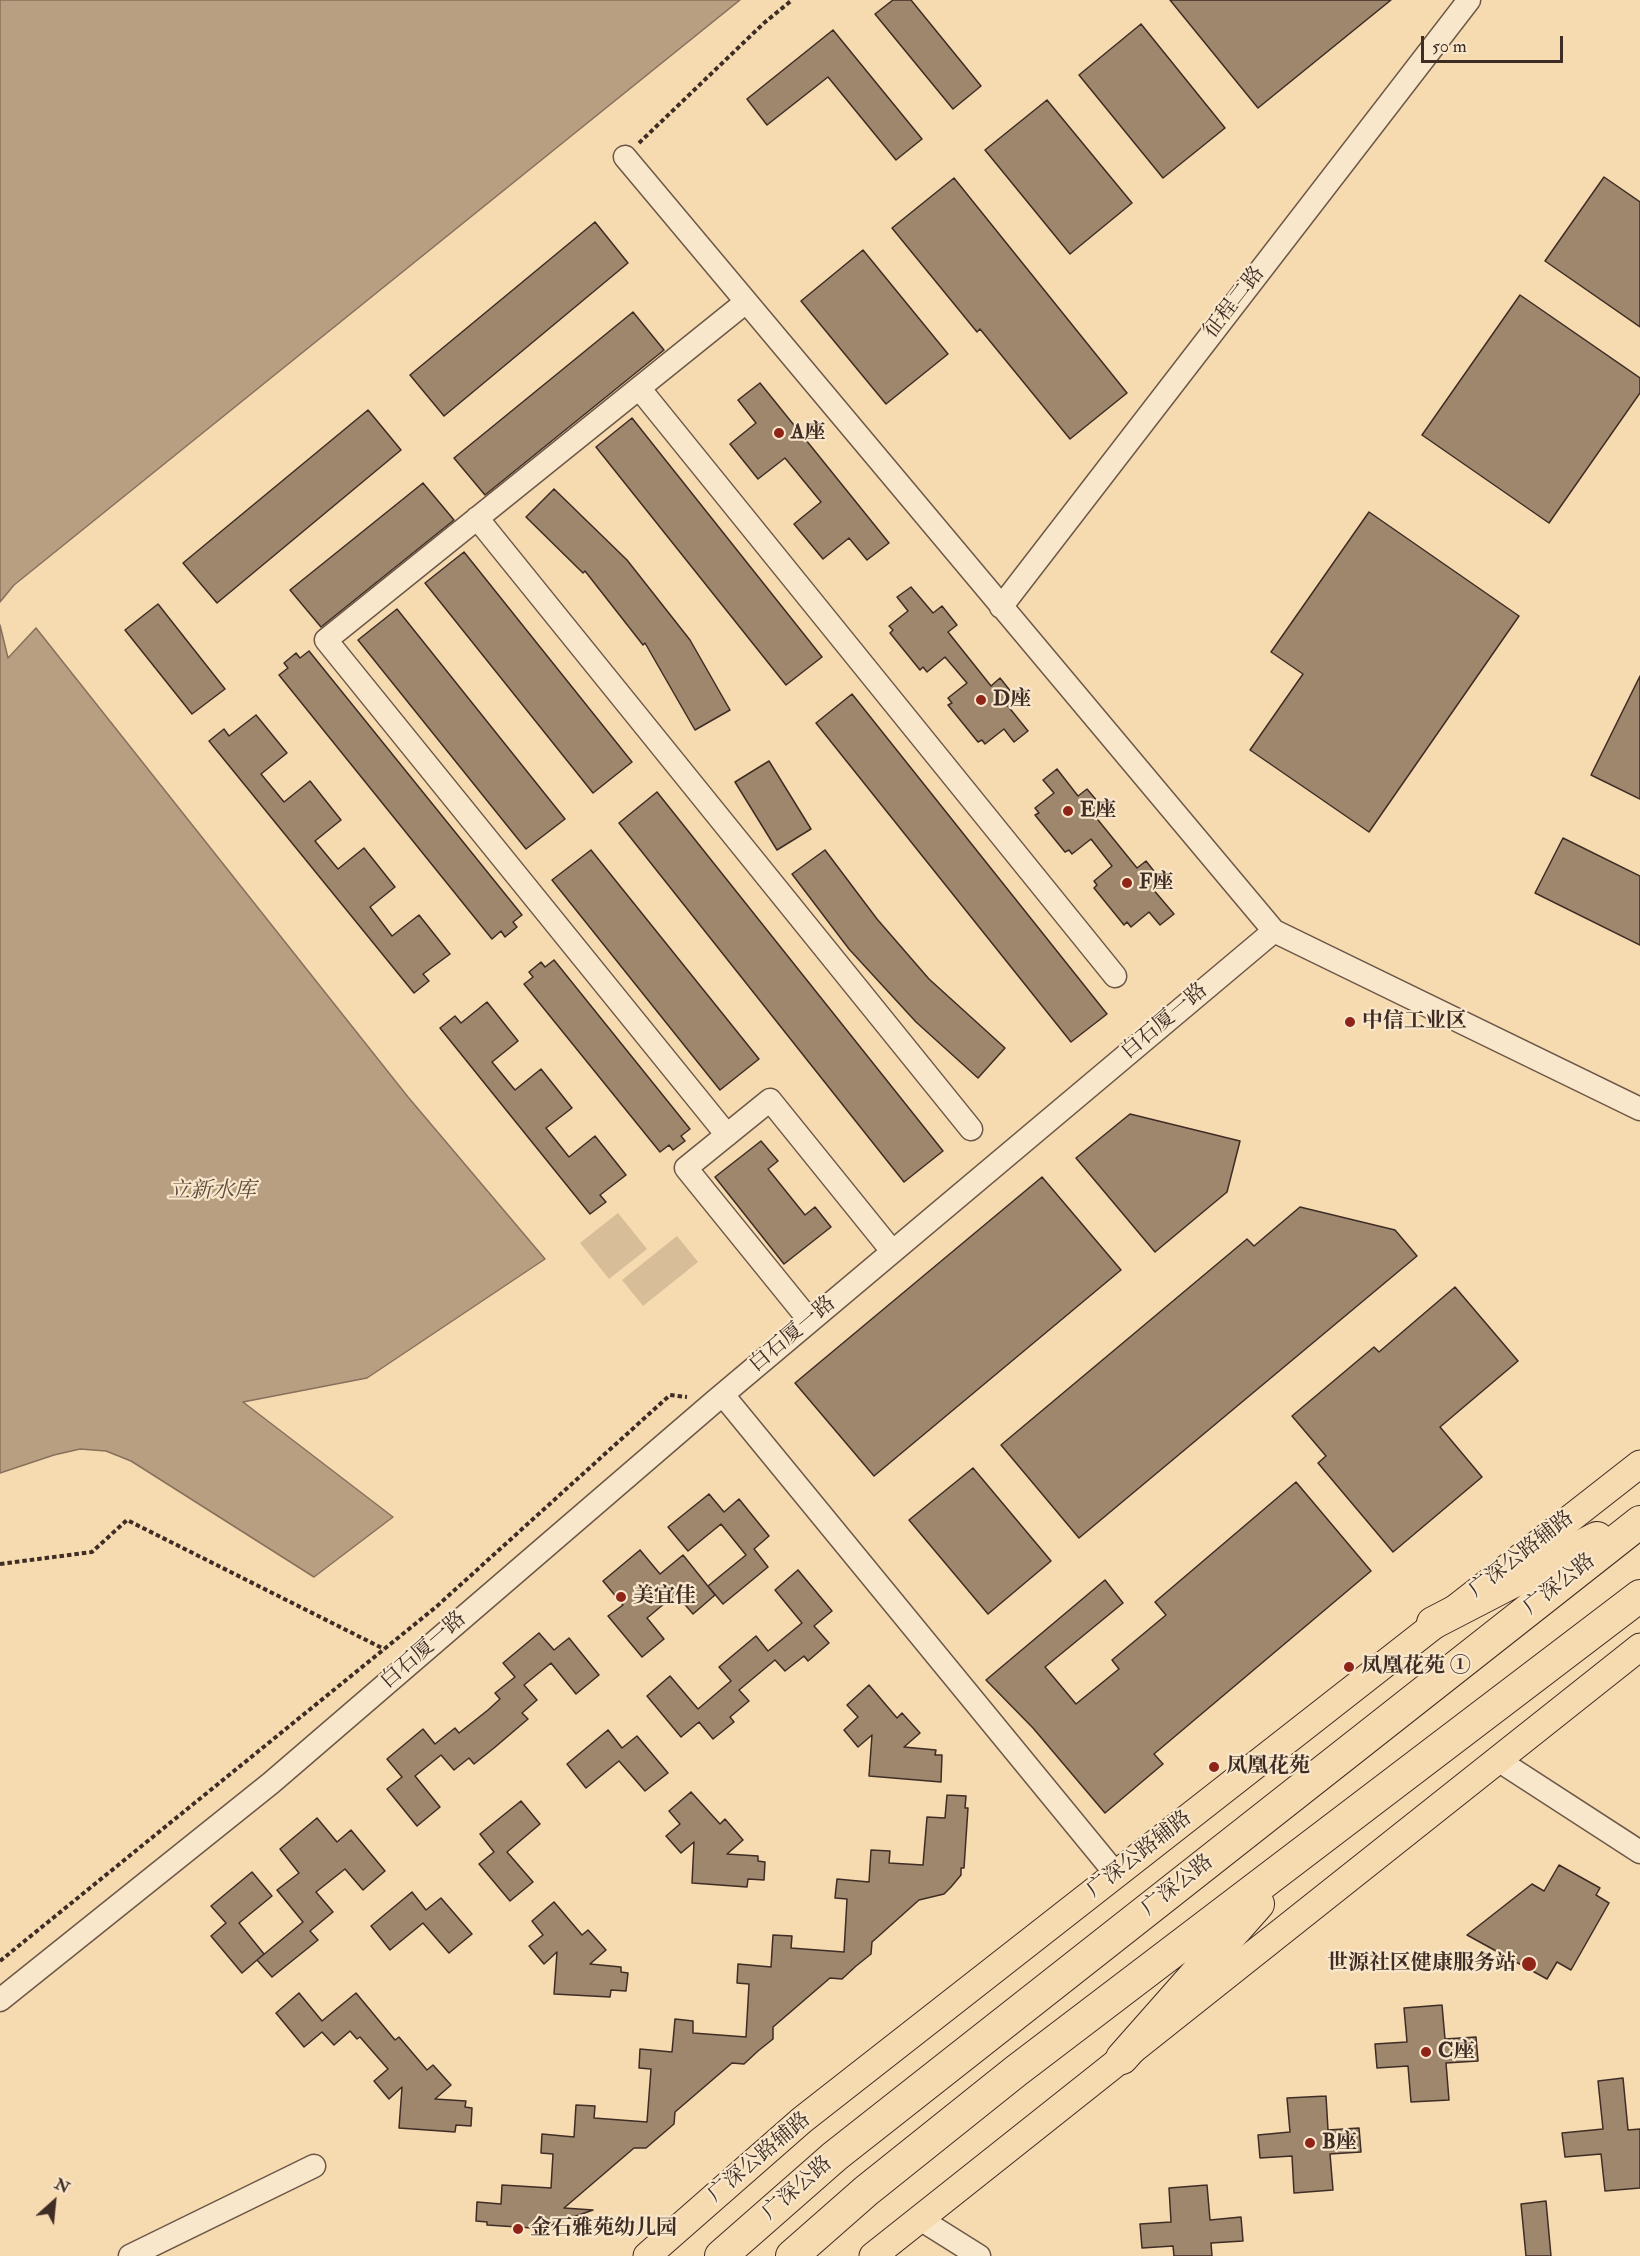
<!DOCTYPE html>
<html>
<head>
<meta charset="utf-8">
<style>
	body { margin:0 }
	#map { position:relative; width:1640px; height:2256px; overflow:hidden; background:#f6dab0; font-family:"IM FELL Double Pica",serif }
	canvas { display:block }
	.north { position:absolute; left:24px; top:2172px; width:60px; height:60px; -webkit-text-stroke:4px #f9e7cc; paint-order:stroke; rotate:27deg; font-size:16px; font-weight:700; line-height:24px; text-align:center; color:#3f2d25 }
	.north::after { content:''; display:block; margin:auto; width:21px; height:27px; background:#3f2d25; clip-path:polygon(50% 0,100% 100%,50% 72%,0 100%) }
	.scale { position:absolute; left:1421px; top:36px; width:142px; height:27px; box-sizing:border-box; border:3px solid #3f2d25; border-top:0; padding-left:8px; font-size:18px; line-height:21px; white-space:nowrap; color:#3f2d25; -webkit-text-stroke:4px #f9e7cc; paint-order:stroke }
</style>
</head>
<body>
<div id="map">
<canvas width="1640" height="2256"></canvas>
<div class="north">N</div>
<div class="scale">50 m</div>
</div>
<script>
const g = document.querySelector('canvas').getContext('2d');
g.lineJoin = 'round';
function paint(path, color) {
  g.fillStyle = color;
  g.fill(path, 'evenodd');
}
function poly(rows) {
  const path = new Path2D();
  for (const r of rows) {
    path.moveTo(r[0], r[1]);
    for (let i = 2; i < r.length; i += 2) path.lineTo(r[i], r[i + 1]);
  }
  return path;
}
function strokePath(path, color, width, dash) {
  g.strokeStyle = color;
  g.lineWidth = width;
  g.lineCap = dash ? 'butt' : 'round';
  g.setLineDash(dash || []);
  g.stroke(path);
}
function label(font, color, halo, rows, align = 'center') {
  g.font = font + ' "IM FELL Double Pica","Noto Serif SC",serif';
  g.lineWidth = 4.5;
  g.setLineDash([]);
  g.textBaseline = 'middle';
  g.strokeStyle = halo;
  g.fillStyle = color;
  for (const [text, x, y, turn = 0] of rows) {
    g.save();
    g.translate(x, y);
    g.rotate((+turn || 0) * Math.PI / 180);
    g.textAlign = isNaN(turn) ? turn : align;
    if (halo) g.strokeText(text, 0, 0);
    g.fillText(text, 0, 0);
    g.restore();
  }
}
paint(poly([
	[618,1213,647,1249,609,1279,580,1243],
	[677,1236,698,1262,643,1306,622,1280]
]), '#d7bd98');
const water = poly([
	[0,0,740,0,14,585,0,602,0,0],
	[0,625,8,658,36,628,408,1097,545,1259,367,1378,243,1402,393,1517,314,1577,131,1461,106,1451,80,1449,54,1455,0,1473,0,625]
]);
paint(water, '#b89f81');
strokePath(water, '#88715c', 1.5);
const building = poly([
	[893,0,911,0,981,86,953,109,875,14,893,0],
	[1170,0,1391,0,1258,108,1170,0],
	[1141,24,1225,128,1163,178,1079,75,1141,24],
	[833,30,922,139,896,160,828,77,767,125,747,99,833,30],
	[1047,100,1132,203,1070,254,985,150,1047,100],
	[1604,177,1640,202,1640,327,1545,261,1604,177],
	[954,178,1127,393,1070,439,980,329,977,332,892,228,954,178],
	[595,222,628,263,444,416,410,375,595,222],
	[863,250,948,354,886,404,801,301,863,250],
	[1520,295,1640,378,1640,393,1549,523,1422,435,1520,295],
	[633,312,664,350,485,495,454,458,633,312],
	[760,383,889,543,867,560,849,538,823,559,794,524,821,502,785,458,758,479,730,444,756,423,738,400,760,383],
	[368,410,401,450,217,603,183,563,368,410],
	[632,418,822,657,786,685,596,447,632,418],
	[423,483,454,520,321,627,290,590,423,483],
	[554,489,627,560,690,640,730,710,695,730,645,643,643,645,585,571,583,573,526,517,554,489],
	[1369,512,1519,616,1369,832,1250,750,1303,674,1271,652,1369,512],
	[464,552,632,762,593,793,425,583,464,552],
	[911,587,933,613,942,606,957,625,948,632,991,686,1000,678,1016,698,1007,705,1028,731,1014,742,1004,729,985,744,982,740,978,742,948,705,952,703,948,698,967,683,945,657,927,672,923,667,920,670,890,633,893,630,889,626,908,611,897,597,911,587],
	[158,604,225,689,192,714,125,630,158,604],
	[397,609,565,819,526,849,358,640,397,609],
	[309,651,522,915,513,922,517,927,505,937,501,931,492,939,279,675,288,668,284,663,296,653,300,658,309,651],
	[1640,676,1640,799,1591,775,1640,676],
	[852,694,1107,1014,1071,1042,816,723,852,694],
	[256,715,287,753,261,774,284,802,310,781,341,820,315,841,338,869,364,848,395,887,370,907,392,936,419,915,450,954,423,974,429,981,414,993,209,741,224,729,229,736,256,715],
	[769,761,811,829,777,850,735,782,769,761],
	[1057,769,1078,796,1087,789,1103,808,1094,815,1137,868,1146,861,1161,880,1152,888,1174,914,1160,925,1149,912,1131,927,1127,922,1124,925,1094,888,1097,885,1094,881,1112,866,1091,839,1072,854,1069,850,1065,852,1035,815,1039,813,1035,808,1054,793,1043,780,1057,769],
	[657,792,943,1151,904,1182,619,823,657,792],
	[1563,838,1640,876,1640,945,1535,893,1563,838],
	[591,850,759,1059,720,1090,552,880,591,850],
	[825,850,877,919,929,979,1005,1048,978,1078,916,1022,849,949,792,874,825,850],
	[554,960,690,1129,681,1136,685,1141,673,1150,669,1145,660,1152,524,984,533,977,529,972,541,962,545,967,554,960],
	[487,1002,518,1041,492,1062,515,1090,541,1069,572,1108,546,1128,569,1157,595,1136,626,1175,600,1195,606,1202,590,1214,440,1028,455,1016,461,1023,487,1002],
	[1130,1114,1240,1141,1227,1192,1155,1252,1076,1158,1130,1114],
	[761,1141,778,1161,768,1169,805,1215,815,1207,831,1227,784,1264,715,1177,761,1141],
	[1042,1177,1121,1270,874,1476,795,1383,1042,1177],
	[1300,1207,1395,1230,1417,1256,1079,1538,1001,1445,1247,1239,1254,1246,1300,1207],
	[1455,1287,1518,1361,1440,1427,1482,1477,1393,1552,1318,1463,1326,1456,1292,1416,1374,1347,1379,1352,1455,1287],
	[973,1468,1051,1561,988,1614,909,1520,973,1468],
	[1296,1482,1371,1571,1154,1754,1163,1764,1105,1813,1033,1728,986,1680,1105,1580,1123,1603,1045,1667,1076,1704,1119,1669,1112,1660,1166,1615,1155,1602,1296,1482],
	[709,1494,724,1512,739,1499,769,1536,754,1549,768,1567,723,1604,708,1586,746,1555,721,1524,688,1551,668,1527,709,1494],
	[640,1550,660,1574,683,1555,715,1595,693,1614,676,1594,647,1618,664,1639,642,1657,608,1616,623,1605,603,1581,640,1550],
	[798,1570,832,1611,814,1626,829,1643,808,1661,804,1656,785,1671,775,1660,739,1690,749,1701,730,1717,734,1722,713,1739,699,1722,681,1737,647,1696,670,1676,698,1709,731,1681,719,1667,756,1636,768,1651,802,1623,775,1590,798,1570],
	[539,1633,554,1650,569,1638,599,1675,576,1694,551,1663,524,1685,537,1700,522,1713,528,1719,494,1748,474,1764,469,1758,454,1770,441,1755,415,1776,440,1807,417,1826,387,1789,402,1777,387,1759,423,1729,435,1744,455,1728,459,1733,488,1710,500,1699,495,1693,515,1677,503,1663,539,1633],
	[869,1685,897,1718,902,1713,920,1733,904,1747,936,1750,935,1755,942,1755,941,1782,869,1776,872,1735,858,1747,844,1730,858,1717,847,1705,869,1685],
	[608,1730,622,1748,637,1736,668,1773,645,1791,619,1761,586,1788,567,1764,608,1730],
	[691,1792,720,1824,725,1819,743,1840,727,1854,758,1856,758,1861,765,1862,764,1880,748,1879,747,1887,692,1883,694,1842,681,1853,666,1836,680,1824,669,1811,691,1792],
	[947,1795,966,1796,965,1808,968,1808,964,1868,961,1868,961,1875,951,1887,944,1894,919,1900,872,1942,871,1954,856,1966,842,1979,830,1978,773,2027,773,2039,758,2051,744,2064,732,2063,675,2112,674,2124,646,2148,634,2148,564,2208,593,2210,548,2226,548,2229,487,2225,487,2222,476,2221,477,2202,501,2204,502,2185,551,2188,553,2154,541,2153,542,2134,574,2137,576,2105,595,2106,594,2118,647,2122,651,2069,639,2068,640,2049,672,2052,675,2019,693,2021,693,2033,746,2037,749,1984,737,1983,738,1964,771,1967,773,1935,792,1936,791,1948,844,1952,847,1899,835,1898,837,1879,869,1882,871,1850,890,1851,889,1863,923,1865,927,1817,945,1818,947,1795],
	[521,1801,540,1824,507,1852,533,1882,510,1901,479,1864,494,1852,480,1834,521,1801],
	[317,1818,337,1842,351,1830,385,1871,363,1890,345,1869,316,1892,333,1912,310,1931,318,1940,272,1977,257,1960,303,1922,277,1890,299,1873,280,1849,317,1818],
	[1559,1865,1600,1888,1596,1895,1609,1903,1571,1970,1557,1962,1547,1979,1467,1935,1532,1884,1544,1891,1559,1865],
	[252,1872,272,1896,239,1923,264,1954,242,1973,211,1936,226,1923,211,1906,252,1872],
	[412,1892,426,1910,441,1898,472,1934,449,1953,423,1923,390,1950,371,1926,412,1892],
	[554,1902,582,1935,588,1930,606,1950,590,1964,621,1967,621,1972,628,1973,626,1991,611,1990,610,1997,554,1994,557,1952,544,1964,529,1946,543,1935,532,1921,554,1902],
	[299,1993,322,2021,356,1993,395,2040,399,2037,427,2070,433,2065,451,2085,435,2099,466,2101,465,2107,472,2108,471,2126,456,2125,455,2132,399,2128,402,2087,389,2099,374,2081,388,2069,360,2037,357,2039,350,2031,334,2045,322,2032,304,2047,276,2013,299,1993],
	[1442,2005,1445,2039,1476,2037,1478,2061,1446,2063,1449,2100,1411,2102,1408,2066,1377,2068,1375,2044,1407,2042,1404,2008,1442,2005],
	[1623,2078,1628,2130,1640,2129,1640,2188,1605,2191,1601,2154,1565,2157,1562,2133,1603,2129,1598,2081,1623,2078],
	[1326,2096,1328,2130,1359,2128,1361,2152,1330,2154,1333,2190,1294,2193,1292,2156,1260,2158,1258,2135,1290,2132,1287,2098,1326,2096],
	[1207,2185,1210,2220,1241,2217,1243,2241,1211,2243,1212,2256,1174,2256,1173,2246,1142,2248,1140,2224,1171,2222,1169,2188,1207,2185],
	[1546,2201,1551,2256,1526,2256,1521,2204,1546,2201]
]);
paint(building, '#9e876d');
strokePath(building, '#3f2d25', 1.5);
const minor = poly([
	[625,157,1274,931],
	[639,388,1115,976],
	[477,518,971,1129],
	[1001,607,1469,0],
	[727,1135,326,640,746,302],
	[810,1321,686,1168,770,1100,892,1251],
	[723,1395,1116,1874],
	[1498,1760,1640,1852],
	[0,2000,271,1783,715,1401,1274,931,1640,1109],
	[920,2219,979,2256],
	[130,2256,314,2166]
]);
const major = poly([
	[647,2256,802,2120,1640,1464],
	[873,2256,1640,1647]
]);
const highway = poly([
	[1433,1623,1597,1538],
	[1122,2058,1258,1904],
	[721,2256,835,2156,1640,1522],
	[792,2256,866,2191,1016,2071,1640,1596]
]);
strokePath(minor, '#6d5848', 25);
strokePath(major, '#3f2d25', 29);
strokePath(highway, '#3f2d25', 34);
strokePath(poly([
	[639,143,764,23,792,0],
	[0,1564,92,1552,127,1520,384,1649],
	[0,1961,436,1607,670,1395,687,1397]
]), '#3f2d25', 4, [4.5, 3]);
strokePath(minor, '#f9e7cc', 22);
strokePath(major, '#f6dab0', 27);
strokePath(highway, '#f6dab0', 32);
for (const [x, y, r, color] of [
	[779,433,6,"#8f2418"],
	[981,700,6,"#8f2418"],
	[1068,811,6,"#8f2418"],
	[1127,883,6,"#8f2418"],
	[1350,1022,6,"#8f2418"],
	[621,1597,6,"#8f2418"],
	[1349,1667,6,"#8f2418"],
	[1214,1767,6,"#8f2418"],
	[1529,1964,8,"#8f2418"],
	[1426,2052,6,"#8f2418"],
	[1310,2143,6,"#8f2418"],
	[518,2229,6,"#8f2418"]
]) {
  const dot = new Path2D();
  dot.arc(x, y, r, 0, 2 * Math.PI);
  g.fillStyle = color;
  g.fill(dot);
  strokePath(dot, '#f9e7cc', 2);
}
label('21px', '#3f2d25', '#f9e7cc', [
	["征程二路",1235,303,-52],
	["白石厦一路",1165,1022,-40],
	["白石厦一路",793,1335,-40],
	["广深公路辅路",1522,1555,-38],
	["广深公路",1560,1585,-38],
	["白石厦一路",424,1651,-41],
	["广深公路辅路",1140,1855,-38],
	["广深公路",1178,1886,-38],
	["广深公路辅路",760,2158,-40],
	["广深公路",798,2189,-41]
]);
label('bold 21px', '#3f2d25', '#f9e7cc', [
	["A座",791,433],
	["D座",993,700],
	["E座",1080,811],
	["F座",1139,883],
	["中信工业区",1362,1022],
	["美宜佳",633,1597],
	["凤凰花苑 ①",1361,1667],
	["凤凰花苑",1226,1767],
	["世源社区健康服务站",1516,1964,"right"],
	["C座",1438,2052],
	["B座",1322,2143],
	["金石雅苑幼儿园",530,2229]
], 'left');
label('italic 22px', '#5d4a3c', '#f9e7cc', [
	["立新水库",212,1192]
]);
</script>
</body>
</html>
